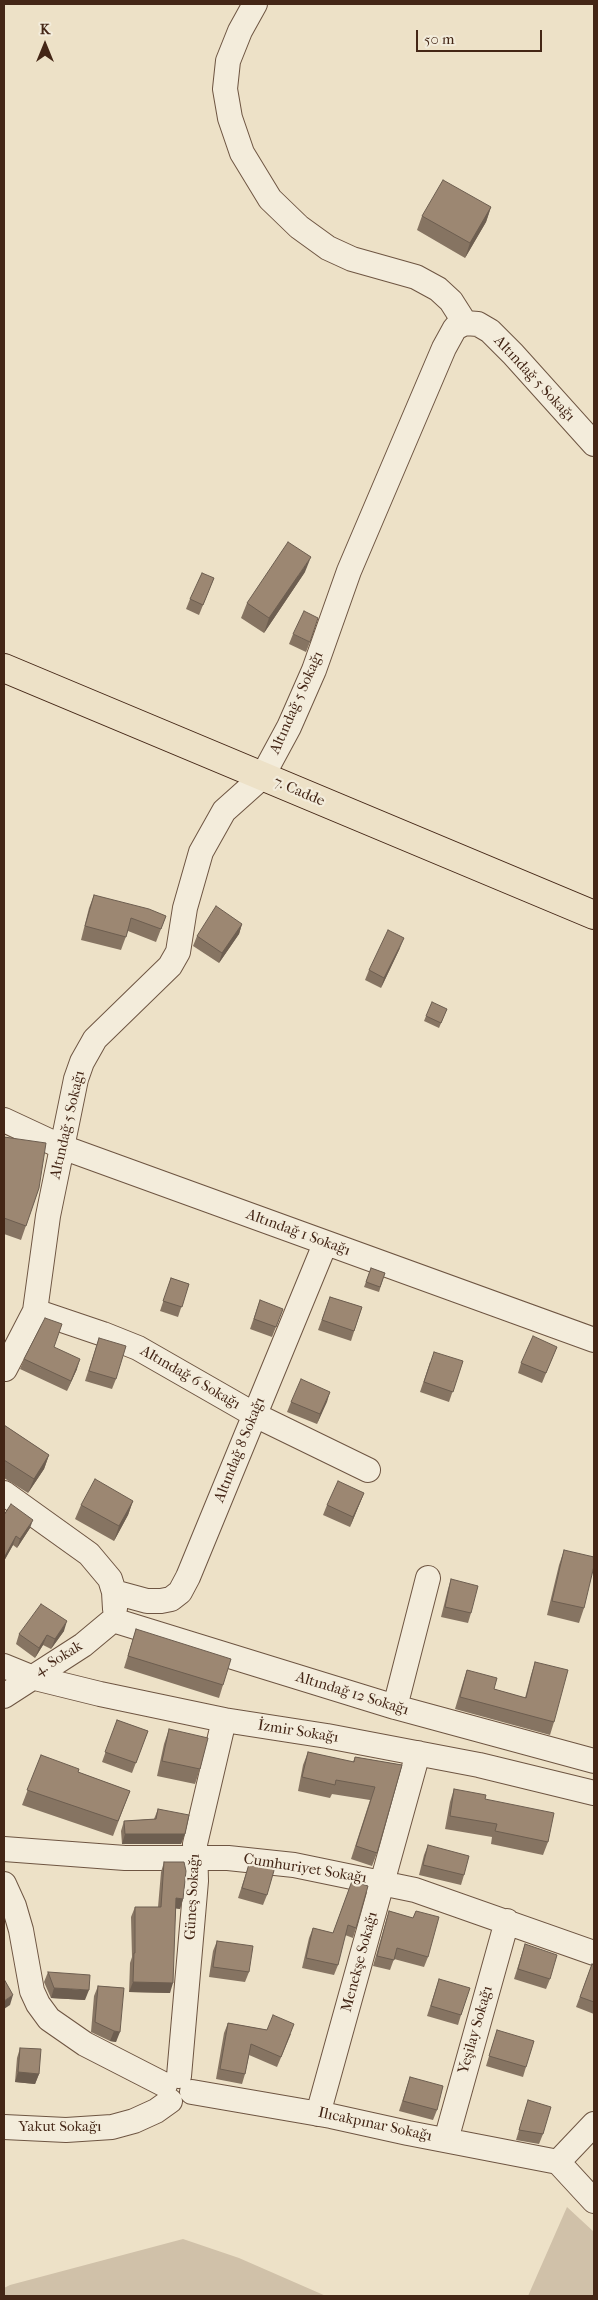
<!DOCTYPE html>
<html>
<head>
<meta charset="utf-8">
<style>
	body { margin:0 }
	#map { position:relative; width:598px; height:2300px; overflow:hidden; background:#ede1c7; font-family:"IM FELL French Canon",serif }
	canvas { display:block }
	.frame { position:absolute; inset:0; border:5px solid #442616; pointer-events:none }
	.north { position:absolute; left:20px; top:20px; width:50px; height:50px; -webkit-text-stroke:4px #f3ecdb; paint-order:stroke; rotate:0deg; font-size:14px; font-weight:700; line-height:20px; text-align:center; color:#442616 }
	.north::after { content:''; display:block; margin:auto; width:18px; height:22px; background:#442616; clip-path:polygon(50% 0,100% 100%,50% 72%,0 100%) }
	.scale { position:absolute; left:416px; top:30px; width:126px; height:22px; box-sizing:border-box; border:2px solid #442616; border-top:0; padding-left:6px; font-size:15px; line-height:18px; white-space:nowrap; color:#442616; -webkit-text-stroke:4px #f3ecdb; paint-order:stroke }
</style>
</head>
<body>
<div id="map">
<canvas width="598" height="2300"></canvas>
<div class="frame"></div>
<div class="north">K</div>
<div class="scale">50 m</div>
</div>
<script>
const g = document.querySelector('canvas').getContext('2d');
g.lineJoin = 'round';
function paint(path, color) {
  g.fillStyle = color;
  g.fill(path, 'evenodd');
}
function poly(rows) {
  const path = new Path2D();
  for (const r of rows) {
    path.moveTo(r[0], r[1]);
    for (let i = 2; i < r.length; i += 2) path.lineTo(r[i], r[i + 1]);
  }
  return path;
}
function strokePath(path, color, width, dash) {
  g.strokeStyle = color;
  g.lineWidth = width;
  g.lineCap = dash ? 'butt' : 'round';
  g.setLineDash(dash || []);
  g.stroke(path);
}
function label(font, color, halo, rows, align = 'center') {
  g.font = font + ' "IM FELL French Canon",serif';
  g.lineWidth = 4.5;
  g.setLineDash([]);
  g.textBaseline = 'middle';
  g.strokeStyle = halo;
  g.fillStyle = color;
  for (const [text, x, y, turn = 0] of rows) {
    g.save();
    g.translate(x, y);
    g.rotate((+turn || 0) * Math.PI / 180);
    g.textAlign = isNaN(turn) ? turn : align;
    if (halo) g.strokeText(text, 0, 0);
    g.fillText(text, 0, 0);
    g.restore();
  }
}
paint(poly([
	[567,2207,594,2232,594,2296,528,2296],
	[183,2239,239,2258,326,2296,4,2296,4,2288,10,2285]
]), '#d0c1a9');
const minor = poly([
	[255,4,240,31,228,61,225,89,230,118,242,153,270,199,299,227,328,248,352,259,416,277,438,289,451,301,465,323],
	[4,1120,62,1147,594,1340],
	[35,1311,103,1334,138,1348,255,1415,368,1470],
	[5,1369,35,1311,48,1216,76,1079,82,1062,95,1039,170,966,178,952,185,908,201,852,224,811,262,777,289,727,314,670,349,571,444,348,455,328,465,323,478,324,490,331,513,354,594,444],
	[4,1493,89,1554,110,1579,114,1592,115,1609],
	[114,1592,147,1601,161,1601,171,1599,180,1592,188,1577,325,1244],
	[113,1620,395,1707,594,1761],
	[4,1666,31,1677,100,1694,224,1720,327,1736,479,1765,594,1793],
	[4,1696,83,1645,113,1620],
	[395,1707,428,1578],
	[4,1849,125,1858,228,1858,294,1865,415,1890,594,1953],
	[4,1884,14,1906,21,1930,32,1991,38,2004,49,2019,85,2044,165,2085],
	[179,2076,196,1881,195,1844,224,1720],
	[192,2092,331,2116,408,2133,558,2162],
	[318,2114,418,1753],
	[4,2127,66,2130,112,2127,134,2121,156,2111,170,2101],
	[446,2140,507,1921],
	[558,2162,594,2201],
	[558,2162,594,2124]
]);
const major = poly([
	[4,668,594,915]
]);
strokePath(minor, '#6e5542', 26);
strokePath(major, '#442616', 30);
strokePath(minor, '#f3ecdb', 24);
strokePath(major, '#ede1c7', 28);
paint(poly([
	[491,207,486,222,465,258,417,230,422,216],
	[305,572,264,633,241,618,247,603],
	[214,578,199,615,186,609,190,599],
	[293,634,310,642,306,652,289,644],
	[94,895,166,916,156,942,128,931,121,950,81,940,89,908],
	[242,924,239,934,219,963,193,946,197,936],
	[400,948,381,988,365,980,369,970],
	[447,1009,439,1028,424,1021,426,1016],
	[4,1137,39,1188,21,1240,4,1234],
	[371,1268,385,1273,379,1292,364,1287],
	[171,1278,189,1284,178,1317,160,1311],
	[330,1297,362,1307,351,1341,318,1330],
	[260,1300,279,1319,272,1337,250,1329],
	[99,1338,116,1379,112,1389,85,1381],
	[54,1347,77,1369,67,1391,20,1369,24,1359],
	[557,1347,542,1383,518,1373,521,1363],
	[463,1361,449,1402,420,1392,430,1362],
	[330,1392,317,1424,287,1412,291,1402],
	[4,1425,49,1455,44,1469,28,1493,4,1478],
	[364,1493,350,1527,323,1515,327,1505],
	[133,1501,128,1515,114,1541,75,1519,81,1505],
	[4,1515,30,1528,17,1548,13,1545,4,1561],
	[564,1550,584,1608,579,1623,547,1615,559,1565],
	[451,1579,471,1613,468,1623,441,1617,448,1589],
	[136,1629,223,1685,219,1698,124,1668],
	[64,1631,51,1649,43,1645,35,1658,16,1644,19,1634],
	[535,1662,554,1722,550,1735,455,1709,463,1682,467,1670,494,1689,525,1698,531,1675],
	[117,1720,148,1731,132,1773,102,1762],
	[169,1729,200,1769,195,1784,157,1776,164,1744],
	[308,1752,353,1762,355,1757,402,1765,377,1853,372,1866,351,1859,370,1800,332,1794,330,1798,298,1791,303,1765],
	[41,1755,78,1772,130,1791,113,1836,22,1805],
	[454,1789,485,1799,548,1842,543,1855,491,1844,492,1837,445,1829,450,1802],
	[158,1809,185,1834,181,1844,122,1844,121,1831,124,1821,154,1819],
	[428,1845,464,1875,461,1885,419,1875,424,1855],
	[164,1862,183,1899,180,1909,176,1908,170,1993,129,1992,130,1963,132,1957,131,1917,135,1907,158,1907,161,1872],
	[249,1864,267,1895,263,1905,238,1898],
	[352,1881,356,1928,353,1938,345,1935,338,1965,334,1975,302,1968,309,1938,313,1928,333,1933],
	[389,1911,413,1918,416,1911,428,1957,424,1967,394,1959,390,1970,373,1966,386,1921],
	[217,1941,249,1972,245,1982,209,1977,213,1951],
	[525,1944,550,1979,546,1989,514,1979],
	[592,1964,594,1965,594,2014,576,2007],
	[48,1972,85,2000,51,1998,44,1982],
	[439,1979,461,2015,458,2025,427,2016],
	[98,1986,124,1988,116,2042,110,2041,91,2032,94,1996],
	[228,2023,291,2034,277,2067,249,2055,245,2074,242,2084,216,2079,224,2033],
	[497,2030,526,2067,523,2077,486,2066],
	[20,2048,39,2074,35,2084,15,2082,17,2058],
	[410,2077,437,2110,433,2120,399,2111],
	[528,2100,543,2134,539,2144,516,2140]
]), '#867462');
paint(poly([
	[491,207,486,222,465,258,470,243],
	[311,557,305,572,264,633,269,618],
	[242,924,239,934,219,963,222,953],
	[404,938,400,948,381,988,384,978],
	[80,1359,77,1369,67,1391,71,1381],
	[330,1392,327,1402,317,1424,320,1414],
	[49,1455,44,1469,28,1493,34,1479],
	[364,1493,360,1503,350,1527,353,1517],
	[133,1501,128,1515,114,1541,119,1526],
	[33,1520,30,1528,17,1548,20,1539],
	[16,1536,13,1545,4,1561,4,1558],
	[67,1621,64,1631,51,1649,55,1639],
	[47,1635,43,1645,35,1658,39,1648],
	[125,1834,185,1834,181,1844,122,1844],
	[176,1898,183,1899,180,1909,172,1908],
	[133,1982,173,1983,170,1993,129,1992],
	[54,1988,89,1990,85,2000,51,1998],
	[13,1995,10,2005,4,2009,4,2001],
	[114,2031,120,2032,116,2042,110,2041],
	[18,2072,39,2074,35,2084,15,2082]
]), '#6d5e50');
const building = poly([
	[443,180,491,207,470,243,422,216,443,180],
	[288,542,311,557,269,618,247,603,288,542],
	[202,573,214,578,203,605,190,599,202,573],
	[304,611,318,618,310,642,293,634,304,611],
	[94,895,149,909,166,916,161,929,131,918,126,937,85,926,94,895],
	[216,906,242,924,222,953,197,936,216,906],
	[388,930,404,938,384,978,369,970,388,930],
	[432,1002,447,1009,441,1023,426,1016,432,1002],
	[4,1137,46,1143,39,1188,26,1226,4,1218,4,1137],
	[371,1268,385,1273,380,1287,366,1282,371,1268],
	[171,1278,189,1284,182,1307,163,1301,171,1278],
	[330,1297,362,1307,354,1331,322,1320,330,1297],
	[260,1300,283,1309,276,1327,254,1319,260,1300],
	[45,1318,62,1324,54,1347,80,1359,71,1381,24,1359,45,1318],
	[533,1336,557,1347,546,1373,521,1363,533,1336],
	[99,1338,126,1346,116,1379,89,1371,99,1338],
	[434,1352,463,1361,453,1392,424,1382,434,1352],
	[301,1379,330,1392,320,1414,291,1402,301,1379],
	[4,1425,49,1455,34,1479,4,1460,4,1425],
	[95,1479,133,1501,119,1526,81,1505,95,1479],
	[338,1481,364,1493,353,1517,327,1505,338,1481],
	[11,1504,33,1520,20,1539,16,1536,4,1558,4,1515,11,1504],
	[564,1550,594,1557,594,1566,584,1608,552,1601,564,1550],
	[451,1579,478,1586,471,1613,445,1607,451,1579],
	[41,1604,67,1621,55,1639,47,1635,39,1648,19,1634,41,1604],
	[136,1629,231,1659,223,1685,128,1656,136,1629],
	[535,1662,568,1670,554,1722,460,1697,467,1670,497,1678,494,1689,526,1698,535,1662],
	[117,1720,148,1731,136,1763,105,1752,117,1720],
	[169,1729,208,1738,200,1769,162,1761,169,1729],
	[308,1752,354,1762,355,1757,402,1765,377,1853,356,1846,375,1787,336,1780,335,1785,302,1777,308,1752],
	[41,1755,79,1769,78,1772,130,1791,118,1821,27,1790,41,1755],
	[454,1789,486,1795,485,1799,554,1813,548,1842,495,1831,497,1824,450,1816,454,1789],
	[158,1809,189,1815,185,1834,125,1834,124,1821,156,1819,158,1809],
	[428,1845,469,1856,464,1875,423,1865,428,1845],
	[164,1862,184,1862,186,1871,183,1899,176,1898,173,1983,133,1982,134,1953,135,1953,135,1907,161,1907,164,1862],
	[249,1864,275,1867,267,1895,242,1888,249,1864],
	[352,1881,368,1886,356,1928,348,1925,338,1965,306,1958,313,1928,333,1933,352,1881],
	[389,1911,413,1918,416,1911,439,1917,428,1957,397,1948,394,1960,377,1956,389,1911],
	[217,1941,253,1946,249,1972,213,1967,217,1941],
	[525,1944,557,1955,550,1979,518,1969,525,1944],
	[592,1964,594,1965,594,2002,580,1997,592,1964],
	[48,1972,90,1975,89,1990,54,1988,48,1972],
	[4,1979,13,1995,4,2001,4,1979],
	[439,1979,470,1988,461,2015,431,2006,439,1979],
	[98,1986,124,1988,120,2032,114,2031,95,2022,98,1986],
	[273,2015,294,2024,281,2057,251,2044,245,2074,220,2069,228,2023,267,2030,273,2015],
	[497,2030,534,2041,526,2067,489,2056,497,2030],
	[20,2048,41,2049,39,2074,18,2072,20,2048],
	[410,2077,443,2086,437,2110,403,2101,410,2077],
	[528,2100,551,2107,543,2134,519,2130,528,2100]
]);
paint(building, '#9c8772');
strokePath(building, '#6d5e50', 1);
label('15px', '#442616', '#f3ecdb', [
	["Altındağ 5 Sokağı",534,379,47],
	["Altındağ 5 Sokağı",297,703,-66],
	["7. Cadde",299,792,23],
	["Altındağ 5 Sokağı",68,1125,-77],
	["Altındağ 1 Sokağı",298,1233,20],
	["Altındağ 6 Sokağı",190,1378,30],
	["Altındağ 8 Sokağı",240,1450,-68],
	["4. Sokak",59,1659,-32],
	["Altındağ 12 Sokağı",352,1694,17],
	["İzmir Sokağı",298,1732,9],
	["Cumhuriyet Sokağı",305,1869,9],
	["Güneş Sokağı",193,1897,-87],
	["Menekşe Sokağı",360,1962,-75],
	["Yeşilay Sokağı",476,2030,-74],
	["Ilıcakpınar Sokağı",375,2125,12],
	["Yakut Sokağı",60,2127]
]);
</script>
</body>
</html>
